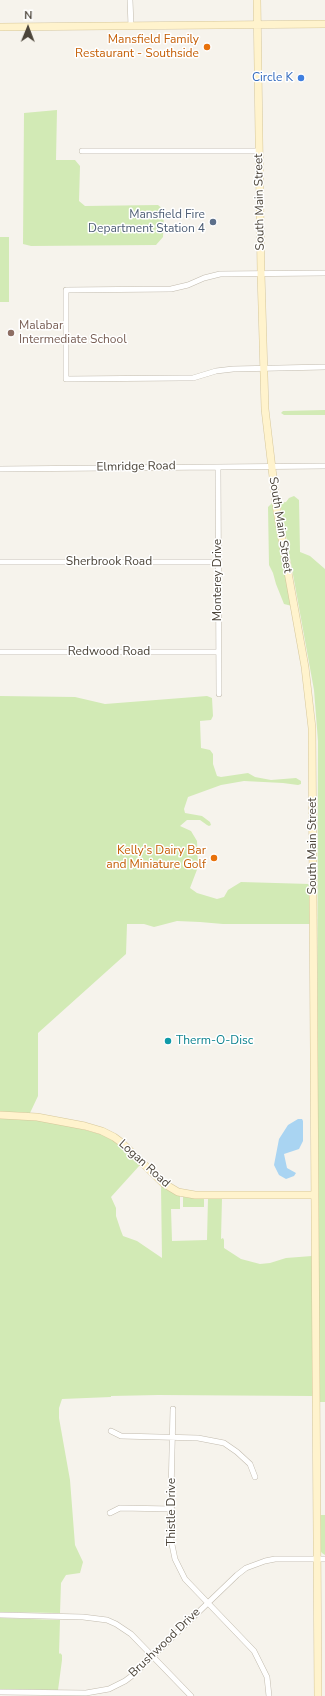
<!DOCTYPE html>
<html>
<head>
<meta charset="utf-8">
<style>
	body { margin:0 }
	#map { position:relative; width:325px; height:1696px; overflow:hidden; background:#f6f3ec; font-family:"Nunito Sans",sans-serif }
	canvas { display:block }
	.north { position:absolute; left:8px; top:8px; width:40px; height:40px; -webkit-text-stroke:3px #fff; paint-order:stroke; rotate:1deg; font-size:11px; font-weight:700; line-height:16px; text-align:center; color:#4b4439 }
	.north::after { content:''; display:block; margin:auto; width:14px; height:18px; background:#4b4439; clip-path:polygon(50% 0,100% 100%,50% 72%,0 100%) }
</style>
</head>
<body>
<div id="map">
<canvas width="325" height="1696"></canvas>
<div class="north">N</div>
</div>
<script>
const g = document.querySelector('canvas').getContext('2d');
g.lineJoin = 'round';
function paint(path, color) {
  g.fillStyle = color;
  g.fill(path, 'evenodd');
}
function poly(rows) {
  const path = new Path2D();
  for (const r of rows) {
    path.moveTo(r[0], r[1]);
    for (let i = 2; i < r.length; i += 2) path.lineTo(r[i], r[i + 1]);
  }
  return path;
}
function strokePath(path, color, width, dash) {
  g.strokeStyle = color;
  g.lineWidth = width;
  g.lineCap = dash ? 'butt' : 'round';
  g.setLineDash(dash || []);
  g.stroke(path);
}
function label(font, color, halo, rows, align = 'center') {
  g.font = font + ' "Nunito Sans",sans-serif';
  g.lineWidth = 3;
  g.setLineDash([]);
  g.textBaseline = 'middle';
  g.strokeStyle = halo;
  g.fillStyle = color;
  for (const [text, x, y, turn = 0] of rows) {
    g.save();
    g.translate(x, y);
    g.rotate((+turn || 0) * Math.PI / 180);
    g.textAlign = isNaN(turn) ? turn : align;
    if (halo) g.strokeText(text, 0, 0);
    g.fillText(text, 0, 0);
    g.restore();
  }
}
paint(poly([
	[57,110,56,160,75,160,80,166,79,201,85,206,158,205,164,210,163,237,156,245,31,246,23,244,24,113],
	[0,237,9,237,9,302,0,302],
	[283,411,325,410,325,415,284,415,281,413],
	[294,496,299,500,300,552,310,556,325,569,325,1402,319,1402,317,1132,318,741,314,690,280,503,286,502,289,498],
	[273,502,292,606,284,604,276,584,273,573,269,565,268,507],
	[0,696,75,697,105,704,207,696,212,698,213,716,211,720,200,721,201,748,210,750,213,754,213,764,217,776,221,777,248,773,255,777,271,780,296,778,301,781,301,784,298,785,283,783,244,781,221,785,188,797,184,809,185,813,202,816,210,822,211,825,209,826,207,825,200,820,187,820,180,826,191,831,197,841,198,867,190,888,197,893,217,899,224,897,228,890,241,882,310,884,311,924,223,924,200,922,177,921,154,927,144,924,127,924,126,954,38,1033,38,1096,30,1113,0,1112],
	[0,1117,30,1119,68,1125,103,1135,116,1142,140,1165,111,1197,116,1208,116,1216,121,1231,123,1236,137,1241,162,1258,161,1186,180,1196,180,1209,171,1209,172,1241,207,1240,208,1198,222,1198,221,1239,223,1238,224,1240,224,1248,241,1259,260,1264,270,1263,286,1258,312,1256,313,1396,158,1395,111,1396,111,1397,62,1399,59,1408,59,1418,70,1480,75,1545,83,1562,80,1573,66,1575,61,1583,60,1613,0,1612],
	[183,1197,204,1198,204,1207,183,1207],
	[320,1515,325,1515,325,1555,322,1553,320,1550],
	[0,1618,60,1620,59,1654,60,1653,62,1655,62,1660,58,1690,0,1689]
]), '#d2eab5');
paint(poly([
	[298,1119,302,1119,303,1121,303,1141,299,1149,284,1154,287,1168,296,1173,294,1176,286,1179,279,1175,274,1165,279,1139,288,1125]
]), '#a9d4f2');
const street = poly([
	[130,0,131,26],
	[82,151,259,151],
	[325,273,220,274,204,278,188,285,171,289,66,290,66,379,181,378,193,378,216,371,233,369,325,367],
	[218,467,219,694],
	[0,469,325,466],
	[0,562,218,562],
	[0,652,218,652],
	[173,1409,170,1535,175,1559,185,1579,254,1651,267,1677,269,1696],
	[111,1431,121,1436,198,1438,224,1443,237,1452,250,1464,255,1477],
	[110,1513,120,1508,172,1509],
	[0,1615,83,1617,107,1620,116,1624,131,1634,191,1696],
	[0,1692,86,1693,109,1689,125,1681,133,1675,237,1575,246,1568,265,1561,275,1559,325,1559]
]);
const secondary = poly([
	[257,0,261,273,265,409,277,511,305,667,312,728,318,1696],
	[0,27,325,24],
	[0,1115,37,1117,85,1126,102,1131,114,1137,122,1143,163,1183,178,1192,195,1195,314,1195]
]);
strokePath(street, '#c2bbae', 6);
strokePath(secondary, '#d6c79b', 8);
strokePath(street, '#fff', 5);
strokePath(secondary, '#fff3cd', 7);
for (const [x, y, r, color] of [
	[207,47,4,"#e8710a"],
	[301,78,4,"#3f7fe0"],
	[213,222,4,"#5c6f8a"],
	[11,333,4,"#8d6e63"],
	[214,858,4,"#e8710a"],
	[168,1041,4,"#0f9aa8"]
]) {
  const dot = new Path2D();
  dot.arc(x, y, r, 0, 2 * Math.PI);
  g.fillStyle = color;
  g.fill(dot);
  strokePath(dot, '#fff', 1.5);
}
label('12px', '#c56008', '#fff', [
	["Mansfield Family",199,40],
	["Restaurant - Southside",199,54],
	["Kelly's Dairy Bar",206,851],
	["and Miniature Golf",206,865]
], 'right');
label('12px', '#366cbe', '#fff', [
	["Circle K",293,78]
], 'right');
label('12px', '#4b4439', '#fff', [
	["South Main Street",260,202,-91],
	["Elmridge Road",136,467,-1],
	["South Main Street",280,525,81],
	["Sherbrook Road",109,562],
	["Monterey Drive",218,580,-90],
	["Redwood Road",109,652],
	["South Main Street",313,846,-90],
	["Logan Road",144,1164,42],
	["Thistle Drive",172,1512,-90],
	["Brushwood Drive",165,1643,-44]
]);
label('12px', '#4e5e75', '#fff', [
	["Mansfield Fire",205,215],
	["Department Station 4",205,229]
], 'right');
label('12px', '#785e54', '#fff', [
	["Malabar",19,326],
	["Intermediate School",19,340]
], 'left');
label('12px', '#0d838f', '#fff', [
	["Therm-O-Disc",176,1041]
], 'left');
</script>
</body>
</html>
